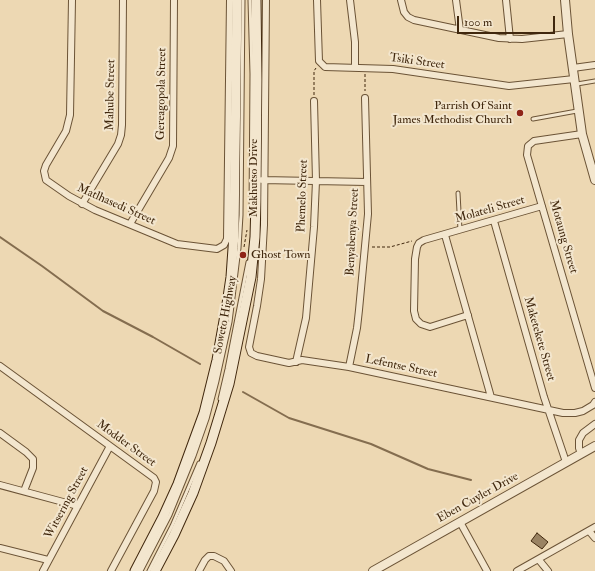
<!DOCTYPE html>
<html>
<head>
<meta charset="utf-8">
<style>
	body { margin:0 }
	#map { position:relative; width:595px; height:571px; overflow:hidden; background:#edd8b3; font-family:"IM FELL Double Pica",serif }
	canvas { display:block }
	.scale { position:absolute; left:457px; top:16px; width:98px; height:18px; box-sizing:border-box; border:2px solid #40270d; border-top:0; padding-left:5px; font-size:12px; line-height:14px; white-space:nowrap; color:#40270d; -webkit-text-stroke:3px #f3e6ce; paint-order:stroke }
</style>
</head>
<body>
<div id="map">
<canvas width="595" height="571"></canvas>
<div class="scale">100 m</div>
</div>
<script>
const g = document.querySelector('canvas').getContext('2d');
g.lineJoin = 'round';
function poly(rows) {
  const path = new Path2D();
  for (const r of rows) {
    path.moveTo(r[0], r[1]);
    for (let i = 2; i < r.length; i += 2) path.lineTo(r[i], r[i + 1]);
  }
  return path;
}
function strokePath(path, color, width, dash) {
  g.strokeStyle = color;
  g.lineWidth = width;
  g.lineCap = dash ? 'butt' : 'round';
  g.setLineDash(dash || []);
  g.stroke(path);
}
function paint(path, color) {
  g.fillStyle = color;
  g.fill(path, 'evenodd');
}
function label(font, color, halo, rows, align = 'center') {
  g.font = font + ' "IM FELL Double Pica",serif';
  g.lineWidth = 4;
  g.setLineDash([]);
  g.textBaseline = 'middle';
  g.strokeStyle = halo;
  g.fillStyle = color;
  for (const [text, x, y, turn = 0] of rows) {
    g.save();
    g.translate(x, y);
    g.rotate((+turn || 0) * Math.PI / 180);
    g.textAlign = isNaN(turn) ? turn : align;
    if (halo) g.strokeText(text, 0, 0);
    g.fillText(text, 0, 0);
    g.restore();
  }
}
strokePath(poly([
	[0,237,42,266,103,311,153,337,200,364],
	[243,392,289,418,371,444,428,469,471,480]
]), '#846d4f', 2);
const building = poly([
	[537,533,548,542,542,549,531,541,537,533]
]);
paint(building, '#9a8363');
strokePath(building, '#40270d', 1);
const service = poly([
	[250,0,252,74,251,212],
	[577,84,595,81],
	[533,119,577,111],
	[458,193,460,230],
	[220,399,227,369,248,262],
	[141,571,170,515,194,456,207,419,217,381,230,322,239,248,241,215,243,0],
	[149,571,172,526,199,463]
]);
const minor = poly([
	[72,0,70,115,66,131,46,165,44,171,46,180,69,196,95,210,177,244,217,249,224,245,227,239,230,0],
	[266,0,264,225,261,279,257,306,249,347,251,353,257,356,289,363,302,360,349,367,563,413,575,413,583,411,593,405,595,402],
	[317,0,319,61,325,67,393,69,509,86,574,79],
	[350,0,355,42,355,67],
	[401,0,404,12,408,17,414,20,499,38,522,39,568,34],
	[456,0,460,30],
	[506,0,510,39],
	[573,68,595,65],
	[582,134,534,141,528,146,527,155,595,388],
	[262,180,367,182],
	[82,204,118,144,121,135,122,125,123,0],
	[494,221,544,397,566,462],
	[130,224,169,158,173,146,174,0],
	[445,235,491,397],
	[468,315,430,327,421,324,416,319,414,311,415,259,417,247,419,243,424,240,542,206],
	[296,362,306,318,314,227,316,181,314,101],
	[0,366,154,478,156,482,154,491,111,571],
	[349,367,357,328,359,310,368,214,365,98],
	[0,433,26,452,33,459,33,468,24,491],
	[581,454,579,448,579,440,583,433,595,424],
	[0,485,78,506],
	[460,522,487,571],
	[589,531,595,538],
	[0,548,48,560],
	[539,560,548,571],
	[43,571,110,446],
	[199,571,205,560,209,556,214,556,224,561,231,571],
	[517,571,595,527]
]);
const tertiary = poly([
	[565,0,568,34,582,134,595,180],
	[373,571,595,446]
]);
const secondary = poly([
	[135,571,163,517,178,484,193,443,204,413,217,360,227,304,231,277,234,234,237,0],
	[155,571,174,535,193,493,211,443,229,384,251,277,255,237,256,201,257,79,256,0]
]);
strokePath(service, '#6b5336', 5);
strokePath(minor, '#6b5336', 8);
strokePath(tertiary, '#6b5336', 10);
strokePath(secondary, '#40270d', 11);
strokePath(poly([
	[365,74,365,91],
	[314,95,314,71,316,68],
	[244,247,247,230],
	[372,247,390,247,412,241]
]), '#40270d', 1, [3, 2]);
strokePath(service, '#f3e6ce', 3);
strokePath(minor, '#f3e6ce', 6);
strokePath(tertiary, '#f3e6ce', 8);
strokePath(secondary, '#f3e6ce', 9);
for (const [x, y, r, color] of [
	[520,113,4,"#8f2418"],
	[243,255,4,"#8f2418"]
]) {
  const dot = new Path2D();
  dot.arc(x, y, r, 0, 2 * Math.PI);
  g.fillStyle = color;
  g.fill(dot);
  strokePath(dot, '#f3e6ce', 1.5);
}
label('12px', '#40270d', '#f3e6ce', [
	["Tsiki Street",417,62,8],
	["Gereagopola Street",162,94,-89],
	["Mahube Street",111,95,-89],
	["Makhutso Drive",254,178,-90],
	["Phemelo Street",303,196,-88],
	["Matlhasedi Street",116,205,24],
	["Molateli Street",490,210,-16],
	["Benyabenya Street",353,232,-87],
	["Motaung Street",563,237,74],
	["Soweto Highway",226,315,-79],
	["Maketekete Street",539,339,74],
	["Lefentse Street",401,367,12],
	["Modder Street",126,444,36],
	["Eben Cuyler Drive",478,498,-29],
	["Witsering Street",67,503,-62]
]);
label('12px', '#40270d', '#f3e6ce', [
	["Parrish Of Saint",512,106],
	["James Methodist Church",512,120],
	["Ghost Town",251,255,"left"]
], 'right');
</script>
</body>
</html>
